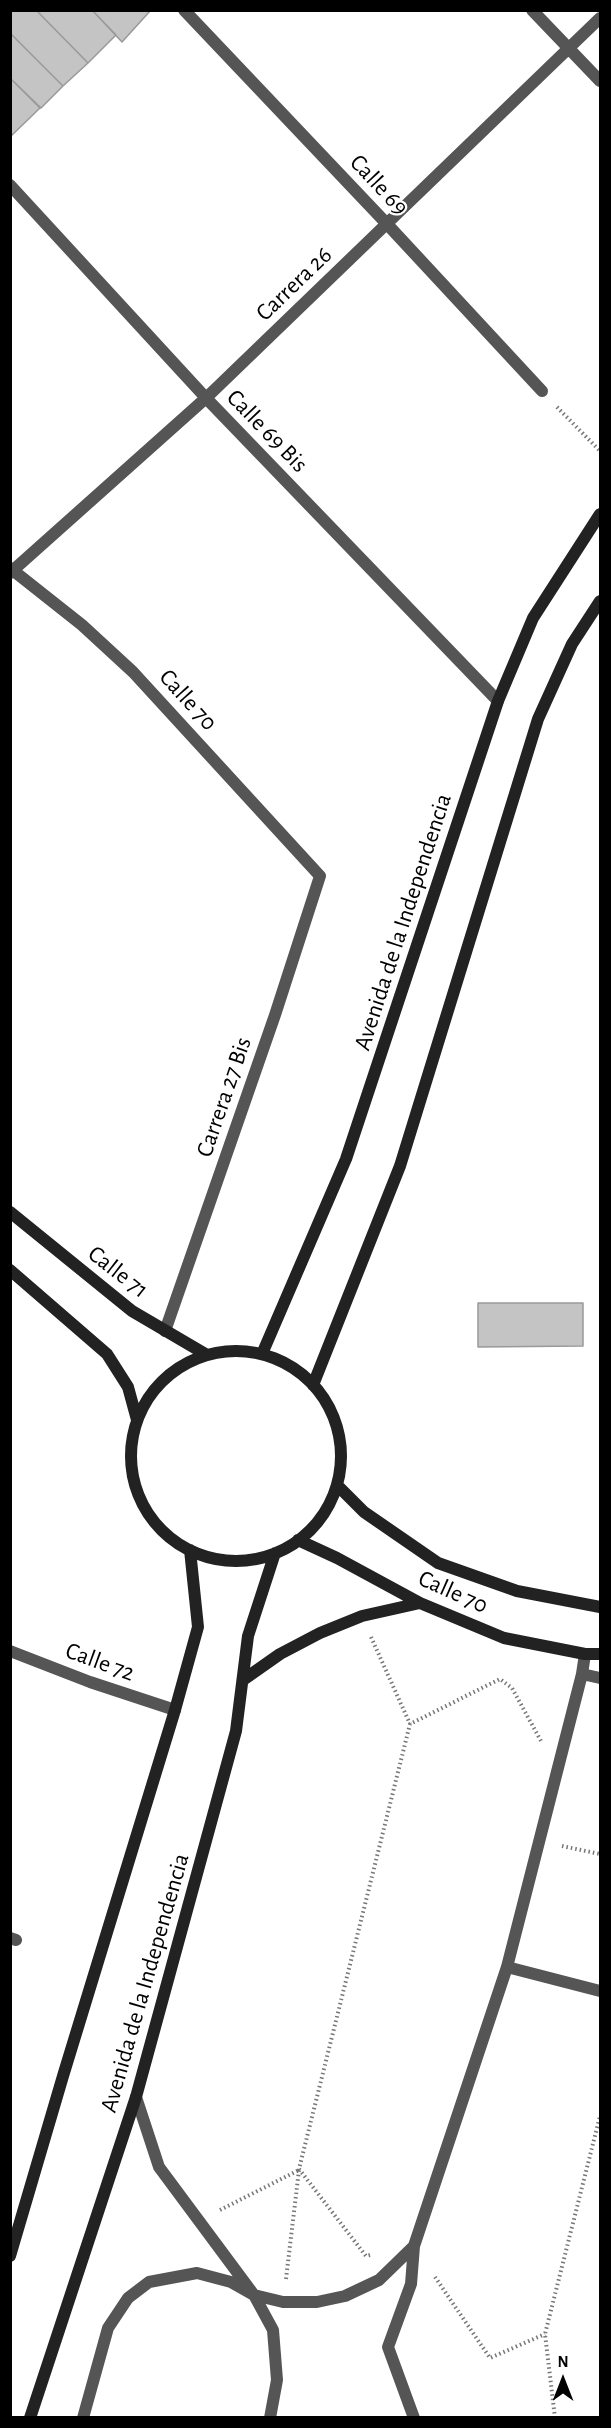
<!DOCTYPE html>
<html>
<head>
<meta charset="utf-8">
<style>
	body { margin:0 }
	#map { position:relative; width:611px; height:2428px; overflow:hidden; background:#fff; font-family:"Alegreya Sans",sans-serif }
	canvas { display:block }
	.frame { position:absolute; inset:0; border:12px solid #000; pointer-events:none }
	.north { position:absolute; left:533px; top:2350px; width:60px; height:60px; -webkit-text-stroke:4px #fff; paint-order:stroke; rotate:0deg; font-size:16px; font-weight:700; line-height:24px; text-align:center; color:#000 }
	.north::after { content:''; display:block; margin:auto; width:21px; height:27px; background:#000; clip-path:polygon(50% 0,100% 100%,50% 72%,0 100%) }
</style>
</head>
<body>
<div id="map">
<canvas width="611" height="2428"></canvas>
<div class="frame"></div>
<div class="north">N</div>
</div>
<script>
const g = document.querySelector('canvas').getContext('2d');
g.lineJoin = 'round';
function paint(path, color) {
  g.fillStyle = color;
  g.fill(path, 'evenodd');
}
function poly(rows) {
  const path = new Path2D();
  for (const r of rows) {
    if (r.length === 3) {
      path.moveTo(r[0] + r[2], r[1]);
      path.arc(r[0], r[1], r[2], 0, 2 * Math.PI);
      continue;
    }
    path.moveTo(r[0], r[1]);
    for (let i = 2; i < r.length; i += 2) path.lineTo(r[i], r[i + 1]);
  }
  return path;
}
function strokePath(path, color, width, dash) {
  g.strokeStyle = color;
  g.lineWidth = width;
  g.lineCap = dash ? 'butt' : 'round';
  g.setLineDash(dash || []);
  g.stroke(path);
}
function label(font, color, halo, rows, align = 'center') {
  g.font = font + ' "Alegreya Sans",sans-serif';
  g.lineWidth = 4.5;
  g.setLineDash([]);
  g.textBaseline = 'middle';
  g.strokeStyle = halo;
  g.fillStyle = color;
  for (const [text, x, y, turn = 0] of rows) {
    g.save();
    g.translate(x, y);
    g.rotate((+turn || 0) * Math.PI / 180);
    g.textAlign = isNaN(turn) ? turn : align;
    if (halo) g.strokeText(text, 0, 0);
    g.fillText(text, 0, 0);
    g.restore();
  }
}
const building = poly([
	[10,10,36,10,88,63,63,86,10,33,10,10],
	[36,10,92,10,116,35,88,63,36,10],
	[92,10,151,10,122,42,92,10],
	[10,33,63,86,41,108,10,78,10,33],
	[10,78,40,108,10,137,10,78],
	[478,1303,583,1303,583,1346,478,1347,478,1303]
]);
paint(building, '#c4c4c4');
strokePath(building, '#999', 1.5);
strokePath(poly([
	[557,407,600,451],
	[371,1637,410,1724],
	[562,1846,600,1854],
	[220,2210,299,2170],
	[370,2255,366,2256,299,2169,410,1724,500,1679,512,1688,541,1741],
	[435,2277,490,2358,545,2334],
	[286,2279,299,2170],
	[555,2418,545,2334,600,2116]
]), '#777', 4, [1.5, 3]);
strokePath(poly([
	[184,10,387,224,542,391],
	[532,10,600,81],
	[10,185,206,398,498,701],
	[10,568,82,625,133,672,320,876,275,1015,165,1331],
	[10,573,206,398,600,18],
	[10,1651,90,1682,175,1710],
	[582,1674,600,1678],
	[10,1938,16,1940],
	[507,1967,600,1991],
	[136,2097,159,2167,254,2295,273,2330,277,2380,270,2418],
	[83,2418,108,2328,128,2298,149,2282,197,2273,231,2282,254,2295,283,2302,317,2302,345,2296,379,2280,414,2246],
	[414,2418,388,2347,411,2284,414,2246,507,1967,582,1674,585,1654]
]), '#555', 12);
strokePath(poly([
	[10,1212,132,1311,207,1355],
	[10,1270,107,1354,128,1387,137,1420],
	[236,1456,105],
	[262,1354,346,1159,498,701,533,618,600,514],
	[313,1385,400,1166,538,719,572,644,600,601],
	[337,1485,364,1512,438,1563,517,1591,600,1607],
	[298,1540,337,1558,420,1603,504,1638,585,1654,600,1654],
	[243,1680,280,1654,320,1633,362,1616,420,1603],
	[10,2256,63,2076,175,1710,198,1627,190,1550],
	[30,2418,136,2097,236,1731,248,1636,275,1553]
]), '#222', 12);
label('24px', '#000', '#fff', [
	["Calle 69",379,185,47],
	["Carrera 26",294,284,-44],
	["Calle 69 Bis",267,431,46],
	["Calle 70",188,700,48],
	["Avenida de la Independencia",403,922,-72],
	["Carrera 27 Bis",224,1097,-71],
	["Calle 71",118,1272,38],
	["Calle 70",453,1592,24],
	["Calle 72",100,1662,20],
	["Avenida de la Independencia",145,1983,-74]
]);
</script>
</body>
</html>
